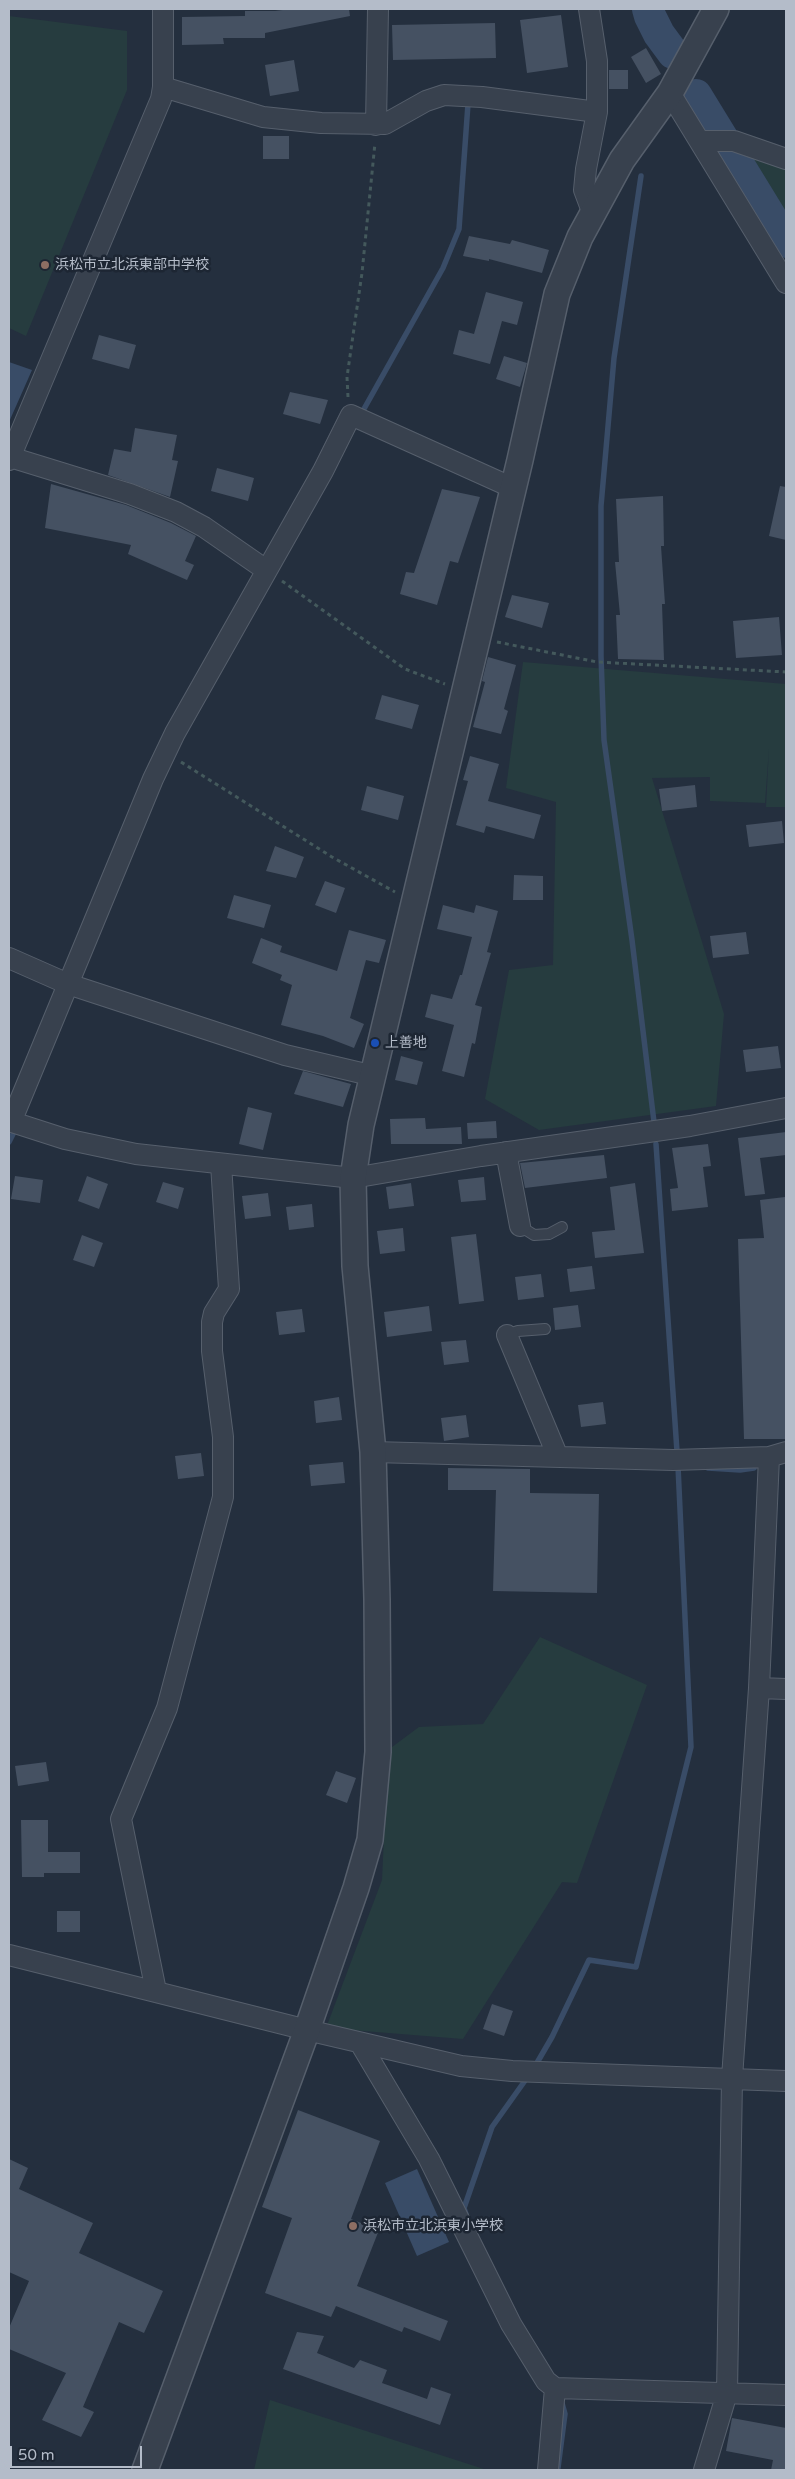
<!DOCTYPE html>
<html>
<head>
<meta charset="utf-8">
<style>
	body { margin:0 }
	#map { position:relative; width:795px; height:2479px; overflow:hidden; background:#242f3e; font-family:"Varela Round",sans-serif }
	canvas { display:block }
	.frame { position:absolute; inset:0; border:10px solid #b4bcc9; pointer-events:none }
	.scale { position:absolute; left:10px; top:2446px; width:132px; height:22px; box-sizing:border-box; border:2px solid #b4bcc9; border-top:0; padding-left:6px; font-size:15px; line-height:18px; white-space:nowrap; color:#b4bcc9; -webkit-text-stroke:4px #1d2633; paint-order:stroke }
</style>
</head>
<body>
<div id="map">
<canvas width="795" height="2479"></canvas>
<div class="frame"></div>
<div class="scale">50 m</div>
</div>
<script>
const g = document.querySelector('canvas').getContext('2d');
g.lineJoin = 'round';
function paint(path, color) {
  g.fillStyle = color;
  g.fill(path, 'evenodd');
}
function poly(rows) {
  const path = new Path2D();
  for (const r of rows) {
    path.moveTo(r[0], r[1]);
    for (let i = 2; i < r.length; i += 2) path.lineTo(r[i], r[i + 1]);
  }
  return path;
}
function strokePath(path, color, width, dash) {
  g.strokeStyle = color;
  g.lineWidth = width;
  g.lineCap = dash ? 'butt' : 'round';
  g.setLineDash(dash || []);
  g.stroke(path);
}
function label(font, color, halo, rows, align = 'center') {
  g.font = font + ' "Varela Round","Noto Sans JP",sans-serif';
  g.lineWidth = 5;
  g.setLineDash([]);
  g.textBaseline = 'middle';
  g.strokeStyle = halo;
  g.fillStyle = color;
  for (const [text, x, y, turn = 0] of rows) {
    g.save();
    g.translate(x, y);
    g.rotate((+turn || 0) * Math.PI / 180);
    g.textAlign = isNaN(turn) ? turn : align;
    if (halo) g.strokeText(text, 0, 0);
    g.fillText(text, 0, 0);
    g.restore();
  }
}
paint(poly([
	[9,16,127,31,127,90,26,336,9,328],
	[734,141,786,164,786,226],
	[523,662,786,684,786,807,766,807,769,748,765,803,710,801,710,777,652,778,724,1014,716,1106,539,1130,485,1099,509,970,553,965,556,802,506,788],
	[540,1637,647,1685,577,1883,562,1882,463,2039,326,2028,382,1880,388,1750,419,1727,483,1724],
	[270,2400,487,2470,254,2470]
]), '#263c3f');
paint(poly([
	[9,362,32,370,9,422],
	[417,2169,449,2242,417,2256,385,2183]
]), '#394c67');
strokePath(poly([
	[641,176,614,358,601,506,601,656,604,740,632,940,654,1122],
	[360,416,443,268,459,229,468,104],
	[9,1142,15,1130],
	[708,1468,740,1470,754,1468],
	[534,2068,552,2037,589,1960,636,1967,691,1747,678,1466,656,1144],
	[466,2214,464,2208,492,2127,529,2075],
	[558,2468,565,2414,562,2403]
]), '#394c67', 5.5);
strokePath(poly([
	[648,9,650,16,659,34,673,53],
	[696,95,786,242]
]), '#394c67', 32);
paint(poly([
	[290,9,349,9,350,16,265,33,265,38,223,38,224,44,182,45,182,17,245,16,245,11,275,11],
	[561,15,568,67,527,73,520,20],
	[495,23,496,58,393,60,392,25],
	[646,48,661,74,646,83,631,57],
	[294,60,299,91,270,96,265,65],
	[609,70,628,70,628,89,609,89],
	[263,136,289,136,289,159,263,159],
	[469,236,510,244,512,240,549,250,542,273,489,259,489,261,463,256],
	[486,292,523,302,517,325,502,321,490,364,453,354,459,330,474,334],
	[99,335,136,345,129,369,92,359],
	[504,356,527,363,520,387,496,379],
	[290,392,328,400,320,424,283,414],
	[135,428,177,435,172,460,178,461,170,497,108,475,114,449,131,452],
	[217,468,254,478,248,501,211,491],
	[51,484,126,505,171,523,196,536,185,561,194,565,187,580,128,554,131,545,45,528],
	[780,486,786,487,786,540,769,536],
	[442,489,480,497,458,563,450,561,437,605,400,594,406,572,414,573],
	[663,496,664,546,661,546,665,604,662,604,664,660,618,659,616,615,620,615,615,562,619,562,616,499],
	[512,595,549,603,542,628,505,617],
	[779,617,782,655,736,658,733,621],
	[488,657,516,665,504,709,508,711,501,734,473,727,485,682,482,681],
	[382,695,419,705,412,729,375,719],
	[470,756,499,764,488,801,541,815,534,839,486,826,484,833,456,825,468,781,463,780],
	[695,785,697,807,662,811,659,789],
	[367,786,404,796,398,820,361,810],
	[782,821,784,843,749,847,746,825],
	[275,846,304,857,296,878,266,871],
	[514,875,543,876,543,900,513,900],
	[325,881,345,888,336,913,315,905],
	[234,895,271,905,264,928,227,918],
	[443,905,474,913,476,905,498,911,487,952,491,953,475,1005,482,1007,475,1044,472,1043,464,1077,442,1071,454,1025,425,1017,431,994,452,999,460,975,462,975,472,937,437,929],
	[349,930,386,940,379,963,366,960,350,1018,364,1024,354,1048,323,1036,281,1025,292,985,280,980,282,975,252,963,261,938,282,946,280,952,337,971],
	[746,932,749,954,713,958,710,936],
	[778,1046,781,1068,746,1072,743,1050],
	[401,1056,423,1062,417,1085,395,1080],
	[303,1071,351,1084,343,1107,294,1094],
	[248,1107,272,1113,263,1150,239,1144],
	[425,1118,426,1129,461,1127,462,1144,391,1144,390,1119],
	[496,1121,497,1138,468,1139,467,1123],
	[786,1132,786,1155,760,1158,765,1194,745,1196,738,1138],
	[708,1144,711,1166,703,1167,708,1207,672,1211,670,1189,678,1188,672,1148],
	[604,1155,607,1178,525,1188,520,1163],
	[15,1176,43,1180,40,1203,11,1199],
	[87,1176,108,1184,99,1209,78,1201],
	[484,1177,486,1200,461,1202,458,1180],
	[163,1182,184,1188,178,1209,156,1202],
	[411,1183,414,1206,389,1209,386,1187],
	[635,1183,644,1253,595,1258,592,1232,615,1230,610,1187],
	[268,1193,271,1216,245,1219,242,1196],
	[785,1197,786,1439,744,1439,738,1239,764,1238,760,1200],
	[312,1204,314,1227,289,1230,286,1207],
	[403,1228,405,1251,380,1254,377,1231],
	[476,1234,484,1301,459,1304,451,1237],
	[82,1235,103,1243,94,1267,73,1260],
	[592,1266,595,1289,570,1292,567,1269],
	[541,1274,544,1297,518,1300,515,1277],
	[578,1305,581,1327,555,1330,553,1308],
	[429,1306,432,1331,387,1337,384,1312],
	[302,1309,305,1332,279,1335,276,1312],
	[466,1340,469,1362,444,1365,441,1342],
	[339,1397,342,1420,316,1423,314,1401],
	[603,1402,606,1424,581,1427,578,1405],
	[466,1415,469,1437,444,1441,441,1418],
	[201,1453,204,1476,178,1479,175,1456],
	[343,1462,345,1483,311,1486,309,1465],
	[448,1468,530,1469,530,1493,599,1494,597,1593,493,1591,496,1490,448,1490],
	[46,1762,49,1781,18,1786,15,1766],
	[336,1771,356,1778,347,1803,326,1795],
	[21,1820,48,1820,48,1852,80,1852,80,1873,44,1873,44,1877,22,1877],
	[57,1911,80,1911,80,1932,57,1932],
	[492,2004,513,2011,504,2036,483,2029],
	[298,2110,380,2141,351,2219,379,2230,357,2286,448,2321,440,2341,404,2327,402,2332,336,2306,331,2317,265,2293,292,2218,262,2207],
	[9,2159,28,2168,19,2189,93,2223,79,2253,163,2291,144,2333,119,2322,83,2407,94,2412,81,2437,42,2420,66,2373,9,2349,9,2328,29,2281,9,2272],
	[297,2332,324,2336,317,2353,354,2368,360,2360,387,2370,382,2383,427,2399,431,2387,451,2394,440,2425,283,2369],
	[732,2418,786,2428,786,2470,771,2470,773,2460,726,2451]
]), '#455162');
const service = poly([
	[520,1226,534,1235,549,1234,562,1227],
	[507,1335,518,1331,545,1329]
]);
const minor = poly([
	[589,9,597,61,597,112,586,169,584,190,593,214],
	[163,87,263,117,321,123,385,124,426,101,444,95,482,97,597,112],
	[670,93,786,283],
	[376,125,378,9],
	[702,141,734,141,786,159],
	[10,457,130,494,176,512,204,527,266,570],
	[9,460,161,99,163,87,163,9],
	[9,958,68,984,285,1055,374,1076],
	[9,1121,65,1139,136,1154,353,1178,481,1156,690,1126,786,1108],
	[11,1122,153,779,175,733,323,471,351,415,513,488],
	[506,1152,520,1226],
	[507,1335,558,1457],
	[373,1452,673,1460,769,1457,786,1452],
	[759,1688,786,1689],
	[9,1955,307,2030,461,2066,512,2071,786,2081],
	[156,1991,121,1819,167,1708,223,1497,223,1437,212,1351,212,1322,214,1313,229,1289,221,1164],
	[360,2043,429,2159,511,2324,546,2381,555,2388,786,2395],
	[548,2470,555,2388],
	[704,2470,727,2393,732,2078,759,1688,769,1457]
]);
const tertiary = poly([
	[145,2470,307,2030,356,1888,370,1840,378,1752,377,1599,373,1452,355,1266,353,1178,361,1125,520,460,557,294,580,237,622,160,670,93,716,9]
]);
strokePath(service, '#565f6c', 12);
strokePath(minor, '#565f6c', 22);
strokePath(tertiary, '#565f6c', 28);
strokePath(poly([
	[348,397,347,377,362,273,375,143],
	[282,581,405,669,445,684],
	[497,642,597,662,786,672],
	[181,762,332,857,395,892]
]), '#44595c', 3, [4, 4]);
strokePath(service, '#38414e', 10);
strokePath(minor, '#38414e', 20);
strokePath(tertiary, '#38414e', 25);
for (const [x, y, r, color] of [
	[45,265,5,"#8d6e63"],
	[375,1043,5,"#1a4fb4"],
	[353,2226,5,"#8d6e63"]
]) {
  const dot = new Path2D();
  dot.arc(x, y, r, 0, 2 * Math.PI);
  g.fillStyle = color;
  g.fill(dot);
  strokePath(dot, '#1d2633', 2);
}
label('14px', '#b4bcc9', '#1d2633', [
	["浜松市立北浜東部中学校",55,265],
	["上善地",385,1043],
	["浜松市立北浜東小学校",363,2226]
], 'left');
</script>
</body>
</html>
